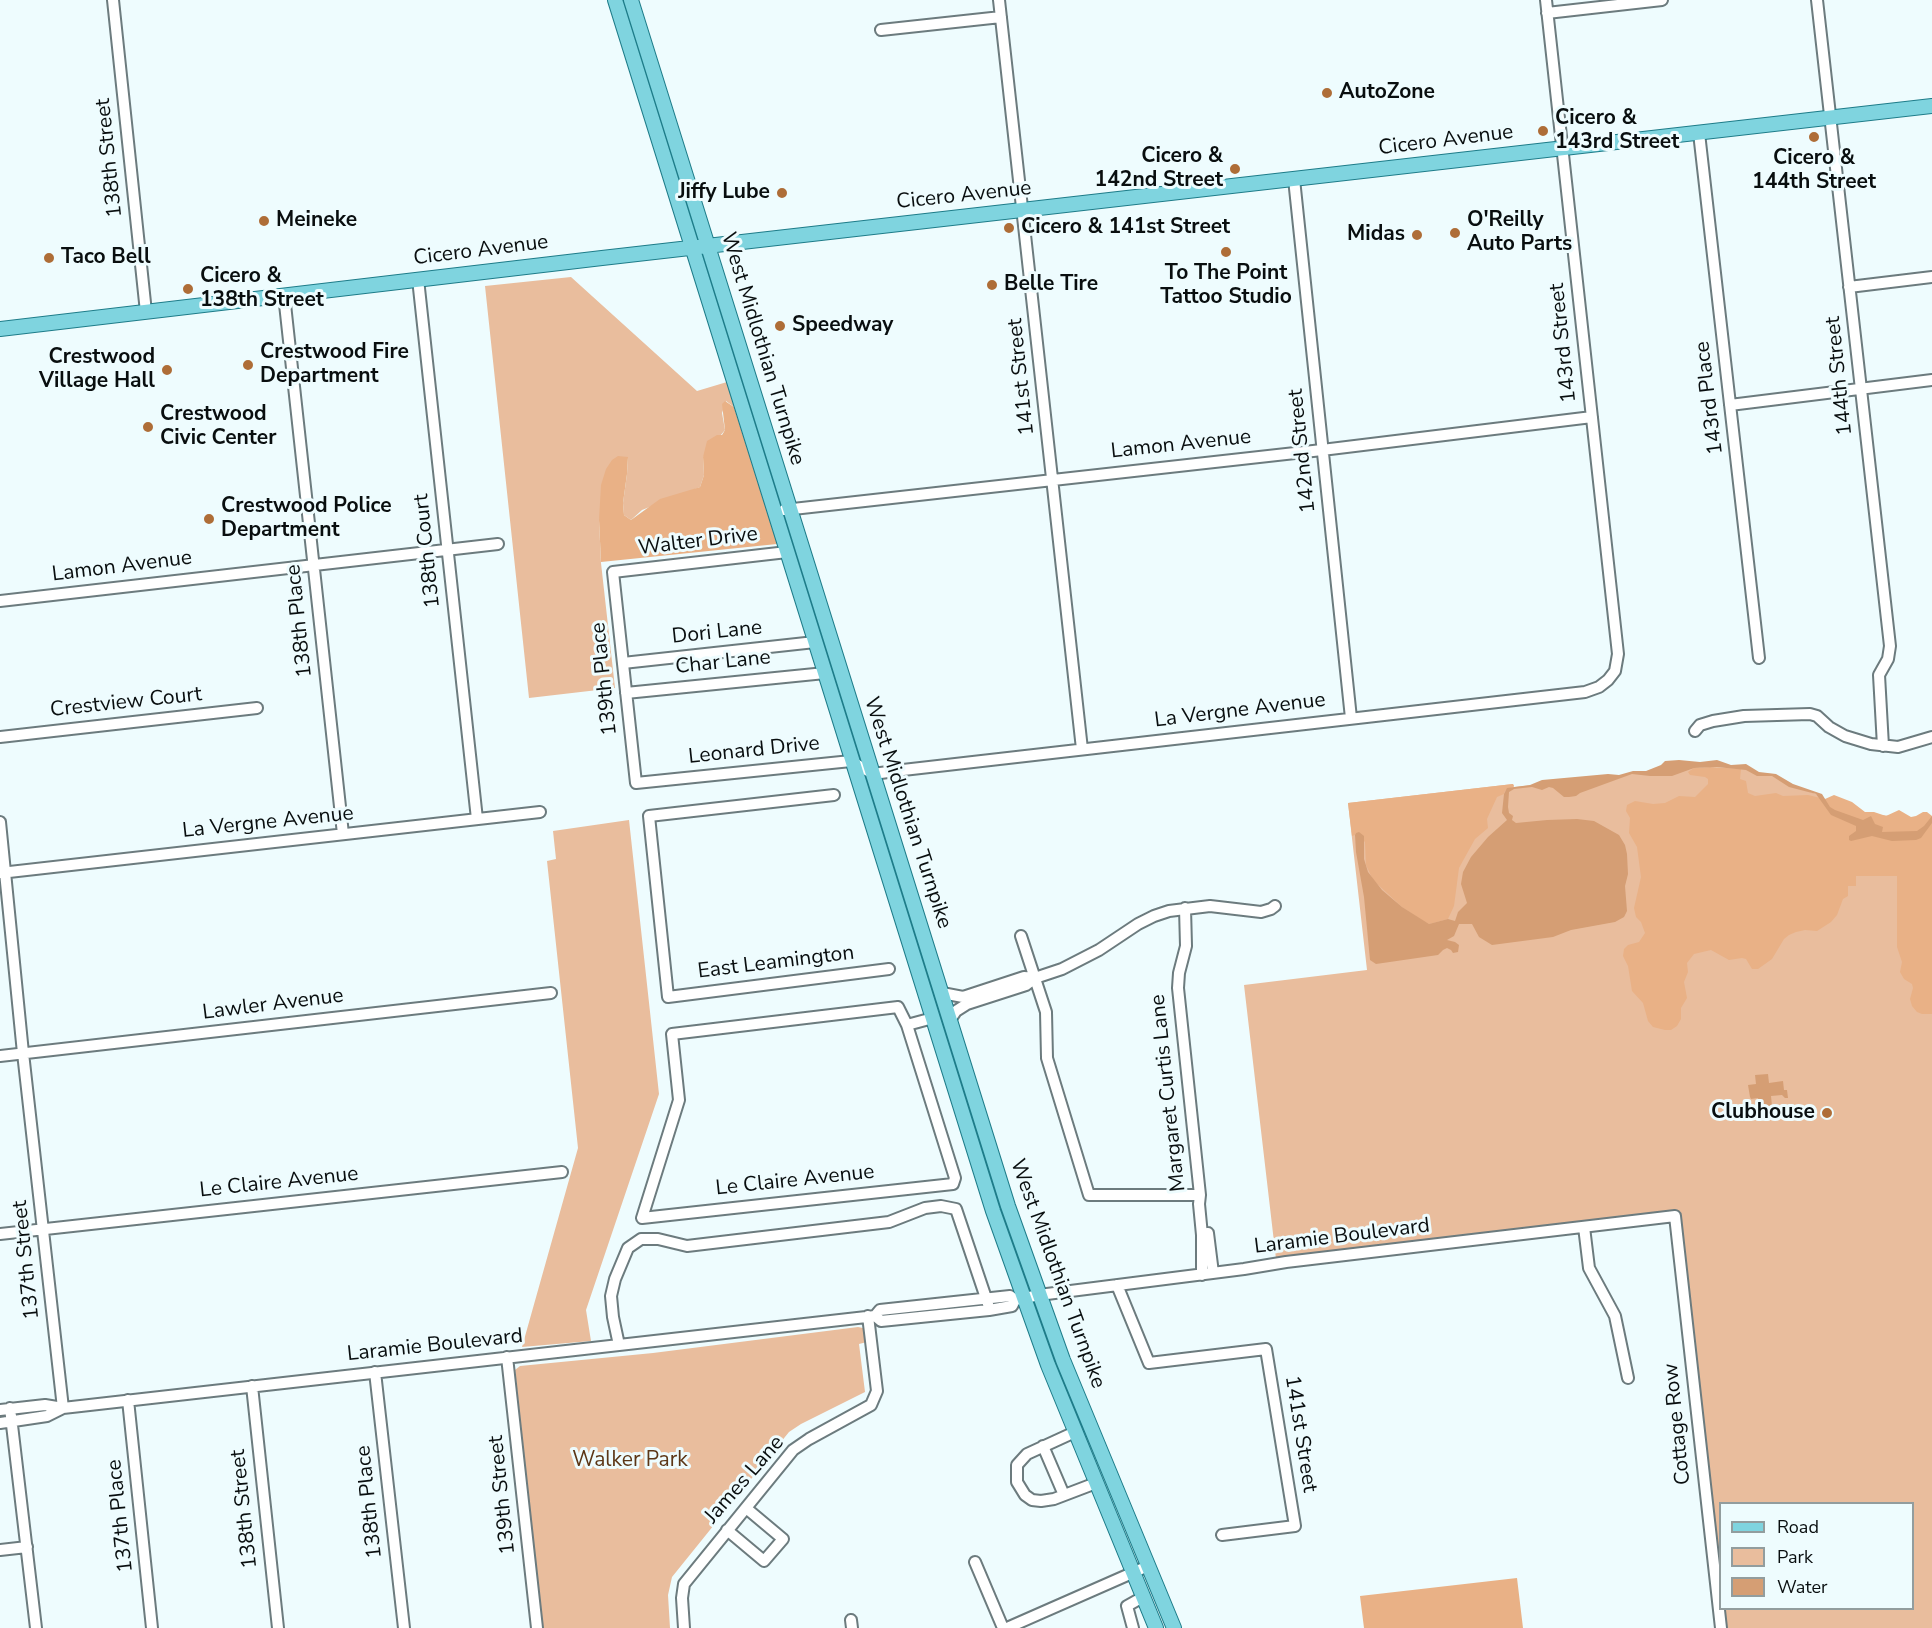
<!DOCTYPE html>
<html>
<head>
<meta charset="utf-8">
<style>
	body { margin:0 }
	#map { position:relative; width:1932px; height:1628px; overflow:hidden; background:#eefcfe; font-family:"Nunito Sans",sans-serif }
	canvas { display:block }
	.legend { position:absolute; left:1719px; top:1502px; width:195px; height:108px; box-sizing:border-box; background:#eefcfe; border:2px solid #929d9e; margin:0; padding:8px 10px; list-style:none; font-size:18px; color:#090e0f }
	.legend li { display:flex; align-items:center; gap:12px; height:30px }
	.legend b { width:30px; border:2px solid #929d9e }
</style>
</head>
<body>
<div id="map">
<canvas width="1932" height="1628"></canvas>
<ul class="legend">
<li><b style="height:8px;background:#7fd4df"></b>Road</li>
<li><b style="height:16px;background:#e9bd9d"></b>Park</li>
<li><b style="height:16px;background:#d59e74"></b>Water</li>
</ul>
</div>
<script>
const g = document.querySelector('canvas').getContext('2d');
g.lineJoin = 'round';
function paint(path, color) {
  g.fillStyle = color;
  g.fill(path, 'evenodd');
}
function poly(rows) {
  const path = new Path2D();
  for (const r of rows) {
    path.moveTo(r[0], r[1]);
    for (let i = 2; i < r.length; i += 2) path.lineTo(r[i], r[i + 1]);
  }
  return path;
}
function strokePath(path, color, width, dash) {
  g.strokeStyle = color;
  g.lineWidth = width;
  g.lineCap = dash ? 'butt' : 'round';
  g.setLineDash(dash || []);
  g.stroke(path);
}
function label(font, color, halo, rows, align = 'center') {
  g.font = font + ' "Nunito Sans",sans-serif';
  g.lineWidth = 6;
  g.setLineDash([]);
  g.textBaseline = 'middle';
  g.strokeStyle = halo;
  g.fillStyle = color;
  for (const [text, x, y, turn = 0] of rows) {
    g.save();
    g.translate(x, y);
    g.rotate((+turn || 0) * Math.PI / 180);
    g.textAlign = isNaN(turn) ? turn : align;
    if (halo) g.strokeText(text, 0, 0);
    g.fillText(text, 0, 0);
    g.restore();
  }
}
paint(poly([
	[571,277,697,391,727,382,734,407,726,401,722,413,725,430,703,457,704,475,700,487,642,510,631,520,624,515,623,503,627,474,628,457,599,520,601,563,615,688,529,698,485,286],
	[1745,767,1756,773,1773,774,1790,785,1819,795,1830,810,1932,820,1932,1628,1724,1628,1721,1609,1912,1608,1912,1504,1720,1504,1720,1601,1676,1210,1276,1259,1244,985,1367,970,1348,803,1513,784,1514,787,1621,776,1632,773,1647,772,1657,768],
	[629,820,659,1094,586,1310,591,1341,522,1347,578,1148,547,861,556,859,553,831],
	[858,1327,863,1328,866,1331,867,1342,859,1344,865,1392,801,1424,789,1432,672,1577,668,1595,670,1628,543,1628,515,1370,520,1366,653,1353]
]), '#e9bd9d');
paint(poly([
	[725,401,734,407,777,544,601,562,599,520,601,485,606,469,612,460,618,456,628,457,627,474,623,503,624,515,631,520,660,499,700,487,704,475,703,457,707,441,717,435,722,435,725,430,722,404],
	[1710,767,1741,769,1740,779,1746,781,1748,793,1755,796,1776,793,1783,796,1808,795,1825,799,1834,795,1852,802,1865,812,1874,812,1886,816,1899,810,1911,817,1916,816,1923,812,1927,812,1932,816,1932,1014,1922,1014,1917,1012,1912,1006,1910,999,1913,988,1912,984,1904,979,1900,972,1902,962,1897,947,1897,876,1856,876,1856,886,1848,886,1848,896,1843,899,1837,915,1831,922,1817,931,1805,930,1796,932,1789,935,1784,939,1772,959,1758,969,1752,969,1746,959,1742,958,1729,960,1711,950,1694,954,1687,963,1688,972,1684,982,1687,998,1681,1008,1681,1019,1677,1026,1671,1030,1665,1030,1653,1027,1648,1021,1643,1003,1632,991,1628,966,1623,956,1624,949,1628,945,1639,942,1645,933,1641,922,1636,917,1634,908,1641,877,1637,847,1629,833,1630,818,1626,811,1627,805,1635,801,1653,804,1665,803,1679,796,1695,797,1708,784,1708,779,1705,777,1690,775,1688,772,1694,768],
	[1513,784,1514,786,1505,791,1504,794,1497,797,1487,819,1488,828,1475,839,1459,868,1454,906,1448,919,1429,924,1423,921,1402,907,1373,880,1366,865,1365,842,1356,833,1355,835,1352,836,1348,803],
	[1517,1578,1523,1628,1364,1628,1360,1596]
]), '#e9b186');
paint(poly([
	[1679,760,1700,762,1717,760,1731,765,1746,764,1759,772,1776,774,1793,784,1822,794,1830,807,1835,810,1863,820,1871,816,1875,824,1883,827,1882,832,1917,831,1924,826,1932,816,1932,823,1921,838,1916,840,1892,841,1872,836,1851,841,1849,840,1849,836,1856,831,1856,826,1831,815,1816,794,1789,787,1772,776,1757,776,1746,770,1717,767,1694,768,1672,776,1650,776,1632,774,1580,793,1576,796,1569,797,1564,797,1553,788,1549,787,1542,790,1532,787,1514,789,1509,792,1508,807,1509,813,1513,816,1512,820,1516,823,1547,820,1577,819,1594,821,1619,835,1625,845,1627,854,1628,874,1625,886,1627,911,1624,917,1615,922,1571,930,1553,937,1492,945,1479,937,1472,924,1459,924,1454,936,1447,940,1455,942,1459,945,1458,952,1453,953,1451,950,1447,948,1443,950,1438,955,1376,964,1370,960,1364,897,1356,852,1355,835,1356,833,1359,832,1364,836,1364,859,1368,872,1382,890,1402,907,1429,924,1448,919,1455,921,1458,912,1467,903,1461,884,1463,872,1471,857,1488,837,1507,820,1502,813,1504,794,1507,788,1530,785,1542,780,1608,774,1619,775,1633,771,1646,771,1661,765,1665,761],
	[1768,1074,1769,1083,1783,1081,1784,1090,1787,1090,1788,1098,1785,1098,1782,1095,1771,1096,1772,1106,1760,1107,1758,1098,1751,1099,1750,1097,1748,1085,1756,1084,1755,1075]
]), '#d59e74');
const minor = poly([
	[113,0,146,312],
	[999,0,1082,749],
	[1817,0,1890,646,1888,659,1879,675,1883,746],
	[1547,13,1662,0],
	[881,30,1001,17],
	[1699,133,1759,658],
	[1294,179,1351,718],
	[418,279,477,819],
	[1849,287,1932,277],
	[284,295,343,834],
	[1730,405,1932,380],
	[784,510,1322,450,1592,417],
	[787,552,613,572,636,783,851,761,873,774,903,770,1585,692,1599,687,1608,680,1615,671,1618,654,1546,0],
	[0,601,498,544],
	[623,663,815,642],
	[626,693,825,673],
	[1695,731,1700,725,1713,721,1744,716,1810,714,1817,716,1829,727,1845,736,1871,744,1898,747,1932,737],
	[0,737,257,708],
	[834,795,649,816,668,997,889,969],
	[0,822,23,1053,63,1408],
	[0,873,540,812],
	[1185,908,1186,946,1179,973,1178,988,1200,1195,1199,1204,1202,1235,1202,1275],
	[1021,936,1046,1012,1047,1058,1089,1195,1200,1195],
	[942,993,963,997,1024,977,1035,978,1062,969,1099,950,1138,924,1154,916,1169,911,1210,906,1261,912,1271,909,1275,906],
	[950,1020,956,1011,967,1004,1026,985,1035,978],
	[907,1025,955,1178,953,1184,642,1218,679,1100,672,1034,898,1007,907,1025,933,1018],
	[0,1056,551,993],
	[1584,1227,1589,1268,1615,1316,1628,1378],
	[1208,1233,1213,1273],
	[0,1234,562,1172],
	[1117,1285,1149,1363,1266,1349,1295,1526,1222,1535],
	[875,1316,881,1321,989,1310,1012,1306,1015,1300,1039,1295,1244,1269,1286,1262,1675,1216,1721,1628],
	[619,1345,613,1317,611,1296,615,1279,628,1248,641,1239,658,1239,687,1246,889,1222,925,1208,941,1206,956,1209,988,1304],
	[507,1357,537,1628],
	[375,1372,404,1628],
	[252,1386,278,1628],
	[128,1400,152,1628],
	[10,1408,36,1628],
	[0,1410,45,1405,63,1408,875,1316,880,1310,1010,1296,1015,1300],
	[0,1423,47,1416,63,1408],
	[1075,1432,1027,1454,1017,1465,1017,1482,1025,1495,1032,1500,1041,1501,1054,1499,1096,1483],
	[1043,1446,1064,1495],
	[727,1530,764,1561,783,1539,746,1508],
	[0,1550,27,1547],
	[975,1562,1003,1628],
	[851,1620,852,1628],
	[684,1628,682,1598,684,1584,793,1450,809,1439,871,1405,877,1391,868,1316],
	[1007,1628,1148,1566],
	[1133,1628,1127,1606,1143,1597]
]);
const major = poly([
	[615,0,993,1211,1048,1365,1156,1628],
	[631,0,1008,1206,1063,1360,1174,1628],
	[0,329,602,258,1932,106]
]);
strokePath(minor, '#6c7b7e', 14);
strokePath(major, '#1e7c89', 16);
strokePath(minor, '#fff', 10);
strokePath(major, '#7fd4df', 14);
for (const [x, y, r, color] of [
	[1327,93,6,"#ae6d37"],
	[1543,131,6,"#ae6d37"],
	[1814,137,6,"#ae6d37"],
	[1235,169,6,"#ae6d37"],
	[782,193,6,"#ae6d37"],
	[264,221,6,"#ae6d37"],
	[1009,228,6,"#ae6d37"],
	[1455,233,6,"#ae6d37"],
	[1417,235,6,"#ae6d37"],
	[1226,252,6,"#ae6d37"],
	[49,258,6,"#ae6d37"],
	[992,285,6,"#ae6d37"],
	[188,289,6,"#ae6d37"],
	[780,326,6,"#ae6d37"],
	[248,365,6,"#ae6d37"],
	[167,370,6,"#ae6d37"],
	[148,427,6,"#ae6d37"],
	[209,519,6,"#ae6d37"],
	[1827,1113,6,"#ae6d37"]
]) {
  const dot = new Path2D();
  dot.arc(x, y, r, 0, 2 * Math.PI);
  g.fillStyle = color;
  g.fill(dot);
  strokePath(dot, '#eefcfe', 2);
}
label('bold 21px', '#090e0f', '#eefcfe', [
	["AutoZone",1339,93],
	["Cicero &",1555,119],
	["143rd Street",1555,143],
	["Cicero &",1223,157,"right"],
	["142nd Street",1223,181,"right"],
	["Cicero &",1814,159,"center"],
	["144th Street",1814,183,"center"],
	["Jiffy Lube",770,193,"right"],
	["Meineke",276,221],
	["O'Reilly",1467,221],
	["Auto Parts",1467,245],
	["Cicero & 141st Street",1021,228],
	["Midas",1405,235,"right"],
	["Taco Bell",61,258],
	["To The Point",1226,274,"center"],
	["Tattoo Studio",1226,298,"center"],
	["Cicero &",200,277],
	["138th Street",200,301],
	["Belle Tire",1004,285],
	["Speedway",792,326],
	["Crestwood Fire",260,353],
	["Department",260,377],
	["Crestwood",155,358,"right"],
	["Village Hall",155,382,"right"],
	["Crestwood",160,415],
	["Civic Center",160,439],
	["Crestwood Police",221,507],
	["Department",221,531],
	["Clubhouse",1815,1113,"right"]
], 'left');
label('21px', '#090e0f', '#eefcfe', [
	["Cicero Avenue",1446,141,-7],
	["138th Street",110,158,-96],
	["Cicero Avenue",964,196,-6],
	["Cicero Avenue",481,251,-7],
	["143rd Street",1564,343,-96],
	["West Midlothian Turnpike",762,349,73],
	["144th Street",1840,376,-96],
	["141st Street",1022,377,-96],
	["143rd Place",1710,398,-97],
	["Lamon Avenue",1181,445,-6],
	["142nd Street",1303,451,-96],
	["Walter Drive",698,542,-7],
	["138th Court",428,551,-96],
	["Lamon Avenue",122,567,-7],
	["138th Place",300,621,-96],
	["Dori Lane",717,633,-6],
	["Char Lane",723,663,-6],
	["139th Place",605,679,-96],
	["Crestview Court",126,703,-6],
	["La Vergne Avenue",1240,711,-7],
	["Leonard Drive",754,751,-6],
	["West Midlothian Turnpike",907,813,72],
	["La Vergne Avenue",268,823,-6],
	["East Leamington",776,963,-7],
	["Lawler Avenue",273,1005,-7],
	["Margaret Curtis Lane",1169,1093,-96],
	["Le Claire Avenue",795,1181,-6],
	["Le Claire Avenue",279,1183,-6],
	["Laramie Boulevard",1342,1237,-7],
	["137th Street",27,1260,-96],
	["West Midlothian Turnpike",1057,1274,70],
	["Laramie Boulevard",435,1346,-6],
	["Cottage Row",1678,1424,-96],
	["141st Street",1300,1434,81],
	["James Lane",745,1480,-49],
	["139th Street",503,1495,-96],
	["138th Place",370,1502,-96],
	["138th Street",245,1509,-96],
	["137th Place",121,1516,-96]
]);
label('21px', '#5c3616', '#eefcfe', [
	["Walker Park",630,1461]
]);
</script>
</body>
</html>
